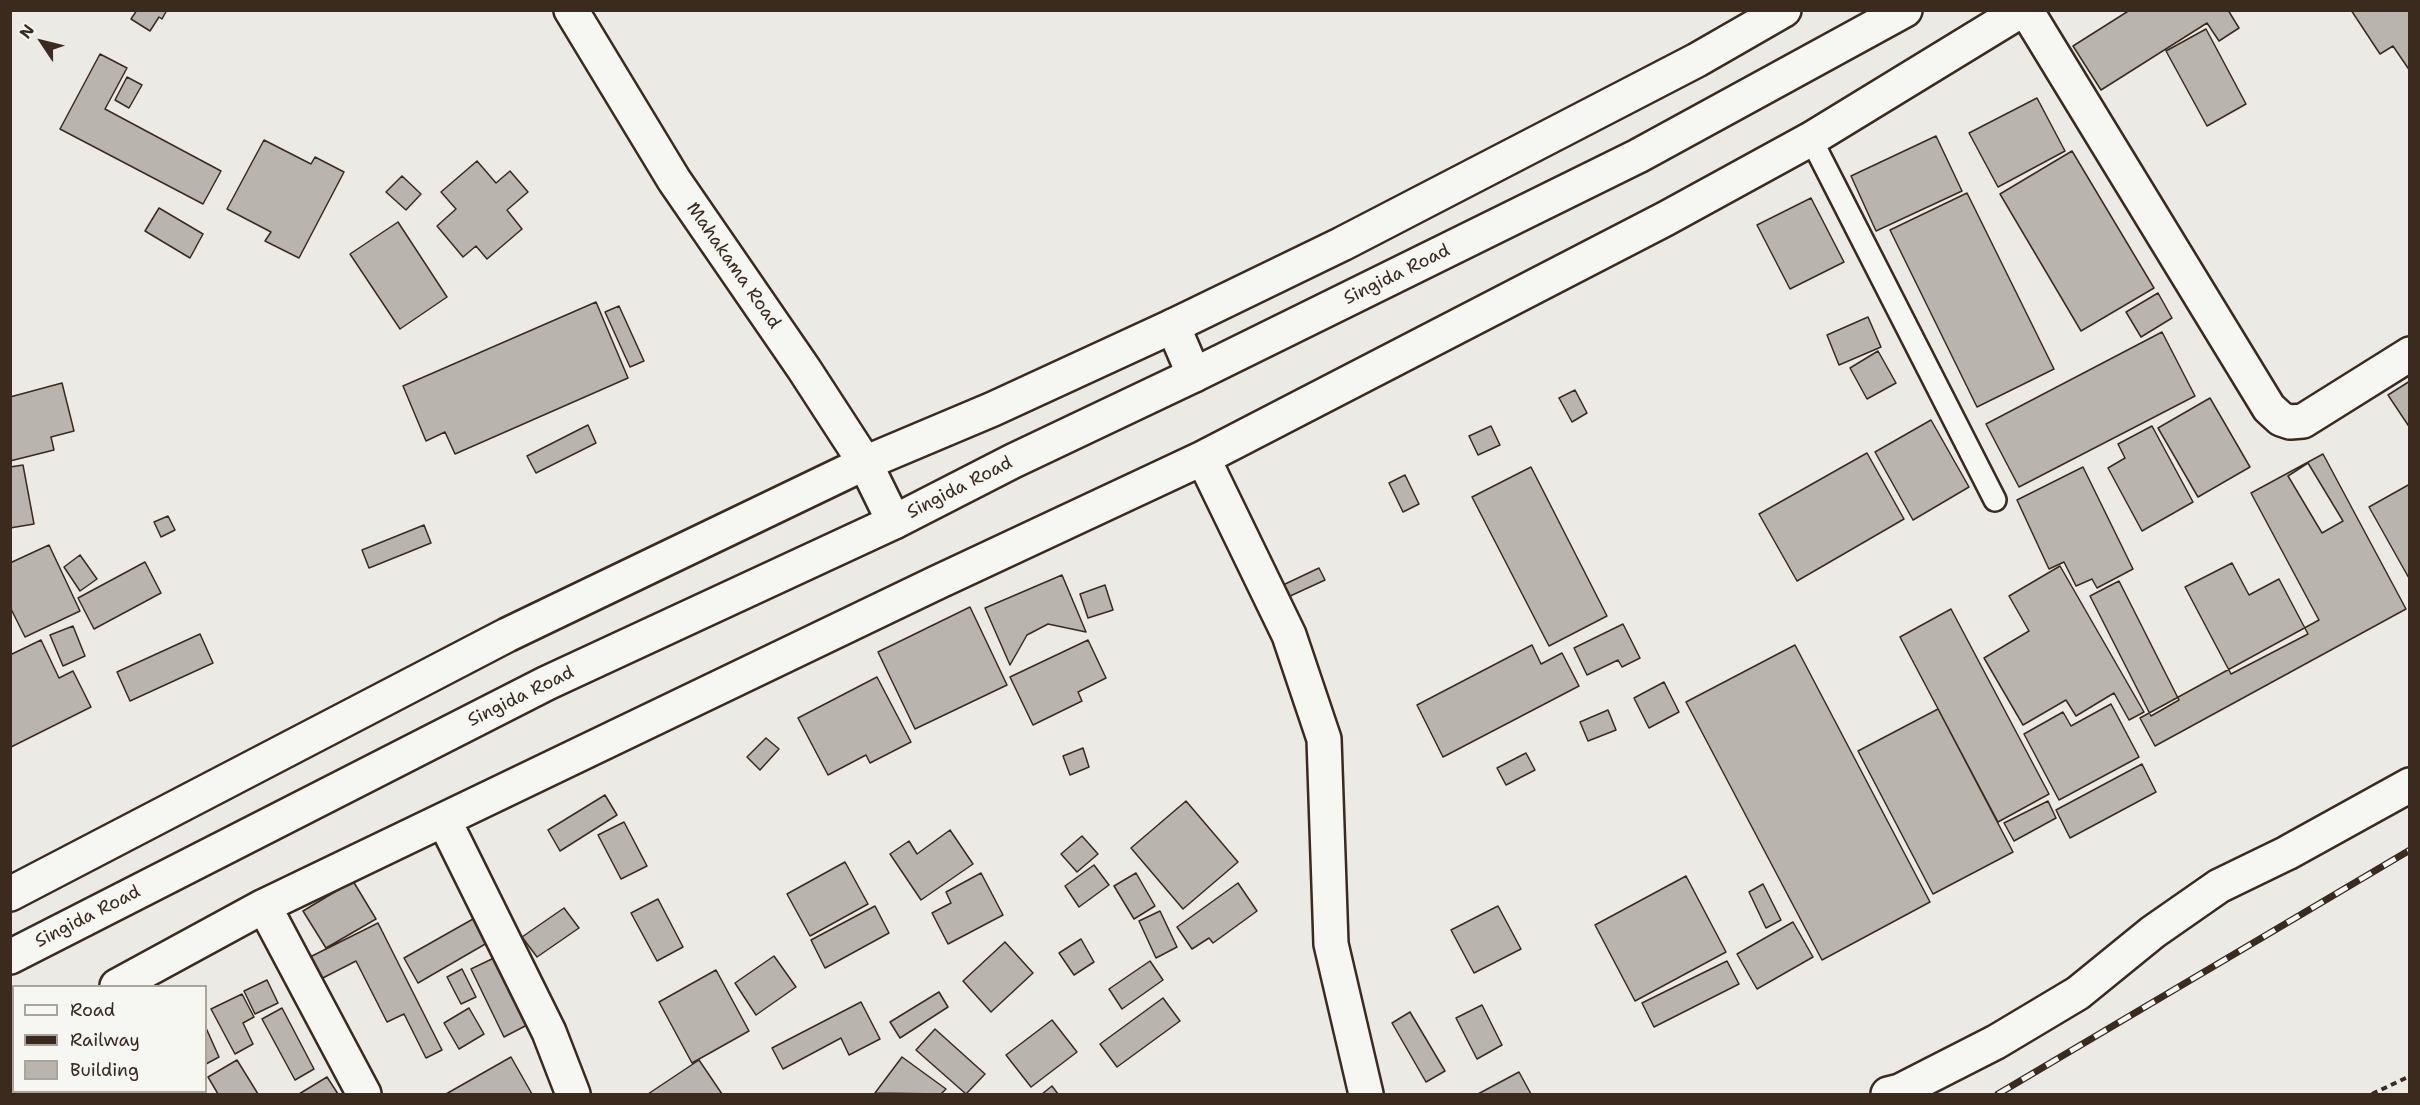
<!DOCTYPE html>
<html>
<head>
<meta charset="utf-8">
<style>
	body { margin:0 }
	#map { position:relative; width:2420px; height:1105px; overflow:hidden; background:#ebeae5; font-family:"Shantell Sans",sans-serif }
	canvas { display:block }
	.frame { position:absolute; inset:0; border:12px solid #3b2a1e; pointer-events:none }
	.legend { position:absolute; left:12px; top:985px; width:195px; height:108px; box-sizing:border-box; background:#f6f6f2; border:2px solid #aba49d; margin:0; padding:8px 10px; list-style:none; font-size:18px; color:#3b2a1e }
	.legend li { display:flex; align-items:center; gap:12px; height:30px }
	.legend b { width:30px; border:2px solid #aba49d }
	.north { position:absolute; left:12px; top:12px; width:60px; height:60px; -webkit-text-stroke:4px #f6f6f2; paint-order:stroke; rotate:305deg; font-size:16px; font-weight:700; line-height:24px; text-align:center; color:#3b2a1e }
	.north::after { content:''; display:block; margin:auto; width:21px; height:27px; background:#3b2a1e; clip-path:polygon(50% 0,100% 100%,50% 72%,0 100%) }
</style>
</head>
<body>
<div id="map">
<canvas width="2420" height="1105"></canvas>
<div class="frame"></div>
<ul class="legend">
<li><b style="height:8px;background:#f6f6f2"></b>Road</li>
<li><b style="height:8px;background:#3b2a1e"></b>Railway</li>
<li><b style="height:16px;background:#bab4ae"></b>Building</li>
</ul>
<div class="north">N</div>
</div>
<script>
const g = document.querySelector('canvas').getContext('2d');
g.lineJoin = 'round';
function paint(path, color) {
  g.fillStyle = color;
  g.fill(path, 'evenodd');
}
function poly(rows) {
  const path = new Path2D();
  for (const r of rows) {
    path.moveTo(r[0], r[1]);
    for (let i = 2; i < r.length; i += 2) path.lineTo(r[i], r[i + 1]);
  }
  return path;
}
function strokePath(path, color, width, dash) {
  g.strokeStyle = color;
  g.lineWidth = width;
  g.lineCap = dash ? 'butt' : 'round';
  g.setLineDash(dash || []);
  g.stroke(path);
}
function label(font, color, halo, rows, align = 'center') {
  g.font = font + ' "Shantell Sans",sans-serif';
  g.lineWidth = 4.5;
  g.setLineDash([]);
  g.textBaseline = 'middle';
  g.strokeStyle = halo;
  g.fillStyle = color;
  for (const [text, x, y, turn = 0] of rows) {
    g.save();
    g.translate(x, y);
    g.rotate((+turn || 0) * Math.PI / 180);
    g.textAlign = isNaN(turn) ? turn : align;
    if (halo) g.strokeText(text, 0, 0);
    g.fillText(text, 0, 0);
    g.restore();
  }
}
const building = poly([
	[137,10,167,10,162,19,159,17,150,31,131,19,137,10],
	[2130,10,2228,10,2239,28,2219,41,2207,23,2101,90,2073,46,2130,10],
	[2351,10,2410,10,2410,71,2393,46,2380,54,2351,10],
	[2206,29,2246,104,2207,126,2166,51,2206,29],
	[100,54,127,68,105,109,221,171,203,204,60,129,100,54],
	[127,77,142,85,129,108,115,100,127,77],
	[2037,98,2065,151,1998,187,1969,133,2037,98],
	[1936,136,1962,191,1876,231,1851,176,1936,136],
	[264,140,311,164,315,157,344,172,299,258,265,241,271,232,227,209,264,140],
	[2072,151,2154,288,2081,331,2000,194,2072,151],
	[477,161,496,183,510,171,528,192,507,210,522,229,487,259,476,246,463,257,437,226,456,209,441,192,477,161],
	[402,176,421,194,406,210,386,192,402,176],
	[1967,193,2054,369,1977,407,1890,230,1967,193],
	[1811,198,1844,262,1790,289,1757,225,1811,198],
	[159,208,203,234,190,258,145,231,159,208],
	[398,222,447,297,400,329,350,254,398,222],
	[2158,293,2172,318,2141,337,2126,312,2158,293],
	[596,302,628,378,455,454,445,432,426,441,403,386,596,302],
	[619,306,644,361,630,367,605,312,619,306],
	[1868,317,1881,347,1839,365,1827,335,1868,317],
	[2162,332,2195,396,2019,487,1986,424,2162,332],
	[1878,351,1896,383,1867,399,1850,368,1878,351],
	[2410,381,2410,428,2388,395,2410,381],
	[62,383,74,431,51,437,54,450,10,461,10,397,62,383],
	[1575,390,1587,413,1572,422,1559,398,1575,390],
	[2210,398,2250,467,2198,497,2158,428,2210,398],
	[1931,420,1969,487,1913,520,1875,452,1931,420],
	[588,425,596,443,536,473,527,456,588,425],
	[1491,426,1500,445,1478,455,1469,436,1491,426],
	[2152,426,2193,502,2142,531,2108,468,2125,458,2118,444,2152,426],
	[1867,453,1904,519,1797,581,1759,514,1867,453],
	[2323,454,2406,609,2155,746,2140,718,2319,620,2251,493,2323,454],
	[2308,463,2343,521,2322,533,2288,476,2308,463],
	[23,465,34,524,10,528,10,467,23,465],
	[1531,467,1607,616,1549,646,1472,497,1531,467],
	[2083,467,2133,569,2097,588,2092,579,2076,586,2064,562,2049,569,2017,500,2083,467],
	[1405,475,1419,504,1403,512,1389,483,1405,475],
	[2410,484,2410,580,2369,507,2410,484],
	[168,516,175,530,161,537,154,522,168,516],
	[424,525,431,543,369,568,362,550,424,525],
	[49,545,80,611,25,637,10,607,10,563,49,545],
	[80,555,97,579,80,591,64,567,80,555],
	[145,562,161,593,94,629,78,598,145,562],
	[2232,563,2249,595,2279,579,2308,634,2231,674,2185,587,2232,563],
	[2060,566,2144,712,2129,720,2114,693,2076,716,2066,700,2023,725,1984,658,2029,631,2009,596,2060,566],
	[1319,568,1325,580,1288,597,1283,585,1319,568],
	[1062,575,1086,632,1048,624,1027,635,1010,665,985,608,1062,575],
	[2119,581,2179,700,2151,716,2090,596,2119,581],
	[1105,585,1113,610,1088,618,1080,594,1105,585],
	[970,607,1007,685,915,729,878,652,970,607],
	[1951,609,2049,794,1998,822,1900,637,1951,609],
	[1623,624,1640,658,1622,667,1618,660,1587,675,1574,648,1623,624],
	[73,626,85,656,63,666,50,635,73,626],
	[200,634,213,663,130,701,117,672,200,634],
	[41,640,59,678,73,671,91,707,11,747,10,655,41,640],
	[1088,640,1106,678,1078,692,1082,701,1033,725,1010,677,1088,640],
	[1532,645,1541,664,1562,653,1579,686,1443,757,1417,705,1532,645],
	[1795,645,1930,902,1822,960,1686,702,1795,645],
	[877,677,911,742,870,763,866,755,828,775,798,718,877,677],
	[1664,682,1679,712,1649,728,1634,698,1664,682],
	[2111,704,2139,757,2059,800,2024,734,2063,712,2071,726,2111,704],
	[1938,709,2013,852,1933,894,1858,751,1938,709],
	[1608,710,1616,730,1588,741,1580,722,1608,710],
	[766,738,779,749,760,770,747,757,766,738],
	[1083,748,1089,767,1070,775,1063,756,1083,748],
	[1526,753,1535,770,1506,785,1497,768,1526,753],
	[2142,764,2156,792,2070,838,2056,810,2142,764],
	[605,795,617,815,560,851,548,830,605,795],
	[1186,801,1238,862,1183,909,1131,848,1186,801],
	[2048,801,2056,818,2014,841,2004,823,2048,801],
	[624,822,647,866,621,879,598,835,624,822],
	[950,830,973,864,921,900,890,854,909,841,917,854,950,830],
	[1082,836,1098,854,1077,872,1061,854,1082,836],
	[845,862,868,904,810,936,787,894,845,862],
	[1094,865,1109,885,1079,907,1065,886,1094,865],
	[981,873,1003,915,948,944,932,913,951,903,946,892,981,873],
	[1136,873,1155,906,1134,919,1114,886,1136,873],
	[1686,876,1726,952,1635,1001,1595,925,1686,876],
	[353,881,376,919,326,948,303,911,353,881],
	[1238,883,1257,911,1213,943,1209,938,1192,949,1177,927,1238,883],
	[1763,884,1781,920,1766,928,1749,892,1763,884],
	[658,899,683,947,657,961,631,913,658,899],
	[875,906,889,933,825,968,811,940,875,906],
	[1498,906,1521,949,1474,973,1451,930,1498,906],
	[564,908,579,928,537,957,522,937,564,908],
	[1160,911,1177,947,1156,958,1139,921,1160,911],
	[473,919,487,943,418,983,404,958,473,919],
	[1793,922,1813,957,1757,989,1737,954,1793,922],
	[378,923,442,1050,426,1058,404,1014,387,1022,356,961,315,982,304,960,378,923],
	[1081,939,1094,962,1074,975,1059,953,1081,939],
	[1005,942,1033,973,991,1012,963,981,1005,942],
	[774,956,796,987,756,1015,735,983,774,956],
	[496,957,529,1024,504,1037,471,969,496,957],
	[1150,961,1163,980,1122,1009,1109,989,1150,961],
	[1727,961,1739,984,1654,1027,1642,1003,1727,961],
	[462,969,476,997,461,1004,447,977,462,969],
	[716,970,749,1031,692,1063,659,1002,716,970],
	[267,980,278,1003,255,1014,244,991,267,980],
	[939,992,948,1007,900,1038,890,1022,939,992],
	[242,994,254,1017,243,1023,253,1044,235,1054,211,1009,242,994],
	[1163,998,1180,1021,1117,1067,1100,1044,1163,998],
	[861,1002,880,1039,849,1055,841,1038,783,1069,772,1048,861,1002],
	[1482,1005,1502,1045,1477,1059,1456,1018,1482,1005],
	[282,1008,314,1069,295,1080,262,1019,282,1008],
	[469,1008,484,1034,459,1049,444,1023,469,1008],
	[1410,1012,1445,1071,1426,1082,1392,1023,1410,1012],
	[1052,1020,1077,1052,1031,1087,1006,1055,1052,1020],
	[206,1028,219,1057,206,1064,206,1028],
	[935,1029,985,1074,966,1094,916,1050,935,1029],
	[511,1057,532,1094,446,1094,511,1057],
	[902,1057,946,1089,941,1094,875,1093,902,1057],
	[237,1060,258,1094,218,1094,208,1077,237,1060],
	[699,1060,722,1094,648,1094,699,1060],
	[1519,1072,1531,1094,1478,1094,1519,1072],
	[327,1077,338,1094,299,1094,327,1077],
	[1052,1086,1058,1094,1042,1094,1052,1086],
	[172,1092,200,1092,202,1094,170,1094,172,1092]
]);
paint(building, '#bab4ae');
strokePath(building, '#3b2a1e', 1.5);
const lane = poly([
	[1811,139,1995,500]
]);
const street = poly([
	[2026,10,2269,408,2281,419,2290,422,2303,421,2410,354],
	[1173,326,1194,375],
	[1203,458,1289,635,1324,739,1331,944,1366,1094],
	[444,820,549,1032,573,1094],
	[264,906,364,1094],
	[117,986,264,906,936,583,1203,458,1665,219,1811,139,2022,10],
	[10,1045,14,1043],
	[1888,1094,1900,1091,1996,1042,2078,993,2153,932,2219,886,2287,853,2410,785]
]);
const secondary = poly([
	[571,10,674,180,804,369,865,463,894,522]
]);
const highway = poly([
	[10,894,507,635,865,463,993,409,1173,326,1342,244,1697,60,1784,10],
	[10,957,547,683,894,522,1013,461,1194,375,1638,156,1905,10]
]);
strokePath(lane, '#3b2a1e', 26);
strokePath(street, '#3b2a1e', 38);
strokePath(secondary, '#3b2a1e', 38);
strokePath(highway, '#3b2a1e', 38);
strokePath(poly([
	[2372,1094,2410,1076]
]), '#3b2a1e', 4, [6, 4.5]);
strokePath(lane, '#f6f6f2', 21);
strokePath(street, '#f6f6f2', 33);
strokePath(secondary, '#f6f6f2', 33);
strokePath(highway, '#f6f6f2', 33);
const rail = poly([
	[1998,1094,2410,850]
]);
strokePath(rail, '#3b2a1e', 7);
strokePath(rail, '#f6f6f2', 4.5, [14]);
label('18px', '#3b2a1e', '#f6f6f2', [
	["Mahakama Road",733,266,55],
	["Singida Road",1397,275,-26],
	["Singida Road",960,488,-27],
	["Singida Road",521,697,-26],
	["Singida Road",88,917,-27]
]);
</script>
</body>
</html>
